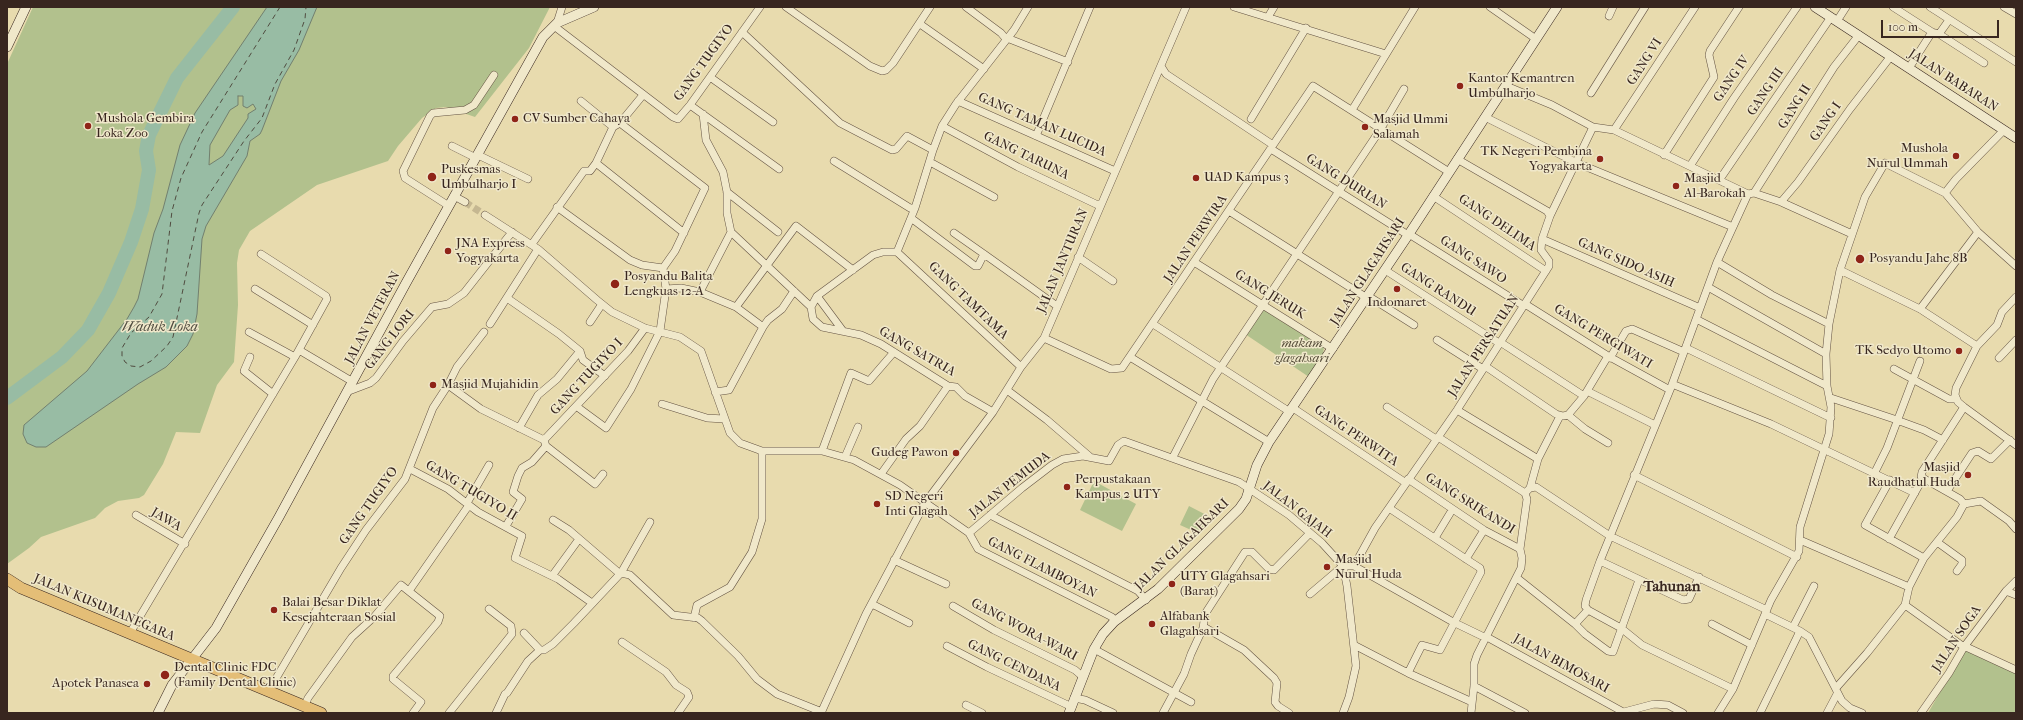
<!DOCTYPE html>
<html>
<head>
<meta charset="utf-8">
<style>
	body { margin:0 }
	#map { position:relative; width:2023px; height:720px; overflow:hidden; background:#e8dbae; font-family:"IM FELL French Canon",serif }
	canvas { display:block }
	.frame { position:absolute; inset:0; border:8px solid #38261f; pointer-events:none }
	.scale { position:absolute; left:1881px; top:20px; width:118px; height:18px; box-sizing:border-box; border:2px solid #38261f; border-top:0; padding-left:5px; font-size:12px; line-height:14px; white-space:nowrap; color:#38261f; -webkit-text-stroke:3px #f0e8ca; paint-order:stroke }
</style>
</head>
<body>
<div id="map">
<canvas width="2023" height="720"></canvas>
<div class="frame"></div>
<div class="scale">100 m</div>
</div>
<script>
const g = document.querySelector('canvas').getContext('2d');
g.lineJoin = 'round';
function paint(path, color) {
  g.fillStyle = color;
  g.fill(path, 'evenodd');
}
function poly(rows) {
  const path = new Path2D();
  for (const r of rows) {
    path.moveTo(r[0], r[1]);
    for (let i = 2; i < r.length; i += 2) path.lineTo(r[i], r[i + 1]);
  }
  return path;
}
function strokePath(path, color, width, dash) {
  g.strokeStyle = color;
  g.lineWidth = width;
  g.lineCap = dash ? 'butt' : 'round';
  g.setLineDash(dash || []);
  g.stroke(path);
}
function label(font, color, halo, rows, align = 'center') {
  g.font = font + ' "IM FELL French Canon",serif';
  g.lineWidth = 3;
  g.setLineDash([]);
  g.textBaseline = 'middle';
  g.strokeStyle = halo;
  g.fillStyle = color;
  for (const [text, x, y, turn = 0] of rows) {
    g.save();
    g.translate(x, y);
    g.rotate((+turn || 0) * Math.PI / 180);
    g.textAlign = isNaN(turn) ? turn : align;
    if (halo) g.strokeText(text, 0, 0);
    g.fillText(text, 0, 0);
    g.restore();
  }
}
paint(poly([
	[33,7,550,7,529,48,475,117,446,107,436,108,422,118,398,146,388,161,317,185,250,231,239,250,237,263,238,305,234,362,217,385,200,433,176,432,163,464,144,495,139,498,118,501,105,508,95,518,41,537,29,548,7,564,7,64],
	[1263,308,1324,346,1323,356,1309,377,1245,334],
	[1094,481,1136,504,1122,531,1080,510],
	[1189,506,1214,519,1200,534,1180,525],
	[1965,649,2016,671,2016,713,1928,713]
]), '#b2c18d');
const water = poly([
	[267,7,317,7,299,50,281,81,262,130,260,134,250,141,247,156,206,226,202,239,197,314,193,334,187,346,166,367,138,384,46,447,36,447,27,443,23,434,24,425,87,371,127,319,134,307,138,299,154,233,163,209,180,145,195,113,267,7],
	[238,96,243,96,243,106,247,108,253,104,256,109,248,114,248,118,223,156,209,165,210,145,230,110,238,105,238,96]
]);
paint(water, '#98bca4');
strokePath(water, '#72806f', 1);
strokePath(poly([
	[7,398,62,357,88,330,109,293,131,242,142,209,149,170,146,151,149,135,177,78,233,7]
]), '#98bca4', 14);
strokePath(poly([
	[280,7,202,132,181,178,172,211,162,294,149,317,131,333,122,348,122,356,125,362,131,366,140,367,151,361,167,346,173,337,199,213,202,205,244,141,262,118,275,84,294,50,305,19,306,7]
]), '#504c40', 1, [5, 4]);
strokePath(poly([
	[465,202,485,215]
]), '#c5b791', 7, [7, 3.5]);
const street = poly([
	[786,7,870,66,882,71,886,70,893,63,930,7],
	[966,7,1001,33,1006,39],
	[1234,7,1386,54],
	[1490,7,1536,39],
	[1893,7,1932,32],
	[1930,7,2016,62],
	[2004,7,2016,14],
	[1609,16,1613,7],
	[1268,17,1274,7],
	[1837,21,1846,7],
	[557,23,562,7],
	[920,24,984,69],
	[554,26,673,117,678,119,690,105,760,7],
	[742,32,840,123,892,150,896,149,907,136,933,150],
	[1939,34,1949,20],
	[1007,38,1068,62],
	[1161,66,1166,74,1273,145],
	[1909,68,1932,32,1939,34,1984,63],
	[710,77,773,122],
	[1504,88,1511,88,1552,105,1593,127,1614,130,1748,194,1754,193,1781,202,1852,234],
	[1591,93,1645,7],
	[581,101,613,127],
	[958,101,1115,171],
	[690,105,779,169],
	[1352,110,1415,7],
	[703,114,706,140,723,172,727,192,727,213,731,232,811,307],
	[1485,117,1577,163,1733,227],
	[1251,119,1306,28],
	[620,123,705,188,675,251,663,268,666,289],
	[942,126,1018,167,1100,206],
	[1614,130,1695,7],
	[2004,130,1956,179,1945,193,1978,232,2016,266],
	[1036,136,1090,7],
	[452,146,476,158],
	[1271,149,1408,235],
	[478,155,528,179],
	[1664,155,1714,77,1709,55,1710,51,1739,7],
	[1457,159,1547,211,1550,216],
	[834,161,910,208,915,208],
	[930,162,994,197],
	[596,163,684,233],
	[1690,166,1734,98,1797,7],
	[1720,179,1831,17],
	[727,192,778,232],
	[1754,193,1834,67,1859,35],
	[454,196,465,202],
	[1433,196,1546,271],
	[1781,202,1798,182,1850,109,1891,56],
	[449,206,405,178,403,171,430,116,433,113,465,110,474,105,494,75],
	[557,207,630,260,642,265,663,268],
	[1229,211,1367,298],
	[485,215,538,249,597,300,612,312,645,328,680,337,701,351,730,433,740,443,762,451,822,451,854,460,900,485,969,533,978,549,1112,617,1114,622],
	[911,218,975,266,978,266,984,254,1057,306],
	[954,233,984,254],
	[1409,234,1524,306],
	[1542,239,1700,308],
	[532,244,584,171,590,171,596,163,613,127,620,123,643,95],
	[897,252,1021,367],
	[1078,257,1113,281],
	[1194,262,1333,349],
	[1717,262,1772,295,1829,324],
	[1385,270,1499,343],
	[1840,270,1920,309,1977,346,1956,388,1955,395,1958,402,1964,407,2016,445],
	[1708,287,1826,354],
	[255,289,313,325],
	[700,292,736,307,763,327],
	[817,296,843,331],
	[1368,296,1414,325],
	[507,298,559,334,580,351,583,360,605,376],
	[1525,304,1608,356,1670,390],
	[736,307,796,226,853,270],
	[1920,309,1978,232],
	[1696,319,1827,386],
	[590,322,602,304],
	[490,324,538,249],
	[1153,324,1290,412],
	[249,332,295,357],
	[1044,338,1111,369,1122,368,1313,86,1449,172],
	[1437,340,1483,369],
	[1500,342,1584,396],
	[1977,346,1997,325,2002,312,2016,297],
	[1686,348,1831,418],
	[299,350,353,382],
	[250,357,244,371,273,394],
	[1130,357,1269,442],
	[1610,358,1626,331,1632,329,1684,352],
	[1999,358,2016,340],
	[1485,366,1556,414,1563,416,1568,415,1584,396,1608,356],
	[1894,369,1949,399,1956,399],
	[1672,384,1771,424,1915,493],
	[448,385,481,409,544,440],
	[1007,390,1047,420,1089,456],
	[349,391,370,383,376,378,403,341,432,307,448,304,464,293,512,232],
	[1587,391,1655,425],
	[715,392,729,390,763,327,768,320,782,309,794,291],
	[1831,398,1894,419,1924,430,1943,440],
	[662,404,707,418,724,419],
	[576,406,606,428,631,389,660,331,666,289,681,288,700,292,731,232],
	[1387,407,1436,439],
	[1293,408,1406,483],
	[1457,410,1538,459],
	[993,412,965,396,956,387,948,386,881,344,861,335,822,327,813,319,811,307,817,296,873,255,883,252,897,252,915,208,933,150,942,126,956,104,1014,30,1028,7],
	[1568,415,1585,429,1608,443],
	[519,428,538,395,557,379,580,351],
	[1438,437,1525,493,1527,499,1520,549,1522,558,1521,568,1477,655,1474,664,1474,686,1471,713],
	[546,446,544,440,628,351,645,328],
	[546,446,595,484,603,474],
	[822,451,851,373,869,381,894,352],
	[845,457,858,427],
	[1173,457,1213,379,1380,130,1404,89],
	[410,469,448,489,478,512,522,536,515,558,558,579,592,603],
	[1875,472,1887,448,1920,361],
	[881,474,906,439,920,426,948,386],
	[1634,475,1797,557],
	[1408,479,1484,530,1520,549],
	[1890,480,1865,525,1924,558],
	[1530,488,1538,459,1560,416],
	[1947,491,1972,453,1978,451,1991,459,2010,440],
	[1525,493,1530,488,1536,487,1610,536,1767,610],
	[467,503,489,465],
	[1964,504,1960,499,1921,477,1922,472,1964,407],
	[1964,504,1981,501,2009,521,2016,529],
	[136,515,185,544],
	[990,515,1138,591,1146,600],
	[553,520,569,530,619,573],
	[506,526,522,499,513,492,518,476,522,468,532,462,546,446],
	[969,533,1022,488,1052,465,1063,459,1083,456,1109,461,1118,445,1124,441,1239,482,1289,515,1322,543,1343,566,1347,586,1356,666,1349,697,1343,713],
	[1435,538,1452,510],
	[1889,539,1923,478],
	[1800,540,1909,587],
	[1937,542,1962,560,1962,564,1957,571],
	[1466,559,1484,530],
	[894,560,946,584],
	[1600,561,1683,600,1689,599,1699,577],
	[1343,566,1354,566,1453,622,1484,637],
	[1354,566,1375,528,1457,410,1549,266,1549,261,1541,250,1542,239,1550,216,1593,127],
	[621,573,650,522],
	[552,576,579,539],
	[1517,578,1575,624,1588,610,1621,628,1642,645,1733,689],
	[409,591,469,505],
	[2006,591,2016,595],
	[1310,594,1343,566],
	[872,604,909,623],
	[1905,605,1964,647],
	[953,606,994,630,1075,670,1082,676],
	[1588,610,1585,606,1586,600,1600,561,1670,390,1717,262,1748,194],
	[1765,614,1800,631,1809,637,1842,701,1850,708,1862,713],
	[694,618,697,605,730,587,752,552,762,519,762,451],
	[1575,624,1585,634,1608,651,1613,652,1639,580],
	[1712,624,1752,645],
	[1204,627,1244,650,1274,678,1277,683,1275,702,1278,706,1289,713],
	[1793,627,1814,586],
	[130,633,295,357,327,299,326,296,261,254],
	[524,633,540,650],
	[1485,636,1625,713],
	[622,642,666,672,676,685,687,692,689,697,678,713],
	[1354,645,1408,673,1422,645,1440,650,1481,572,1480,568,1466,559,1389,508],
	[947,646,987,667,1072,707],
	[1964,646,2016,670],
	[1094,649,1191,702],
	[1408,673,1472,702],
	[1474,686,1525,713],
	[1836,688,1867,653,1905,605,1909,587,1924,558,1957,517,1964,504],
	[268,692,341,568,366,530,405,479,433,408,448,385,457,367,484,332],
	[1074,698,1085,700,1113,713],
	[966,705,982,713],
	[304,707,308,698,352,637,374,617,401,585,440,616,438,622,393,676,393,679,421,702,413,713],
	[449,713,512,634,511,626,489,609],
	[496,713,505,694,507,693,528,661,540,650,544,650,553,644,574,623,621,573,630,575,673,615,698,618,702,621,738,656,757,679,777,694,822,712],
	[821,713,866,614,925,503,993,412,1021,367,1044,338,1186,7],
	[1163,713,1184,674,1191,654,1203,628,1205,614,1245,552,1252,552,1269,569,1274,570,1310,533],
	[1620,713,1654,704,1668,705,1683,713],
	[1718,713,1733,689,1771,600,1799,551,1800,527,1829,434,1831,407,1827,386,1826,354,1829,324,1840,270,1865,197,1885,163,1945,193],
	[1760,713,1800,631],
	[1827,713,1837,694],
	[1921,713,1949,673,1964,647,2006,591,2016,581]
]);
const secondary = poly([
	[1815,7,2016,138],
	[7,47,26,7],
	[158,713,172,685,216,628,279,517,406,283,543,37,557,23,594,7],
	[1069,713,1094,649,1103,634,1114,622,1158,589,1239,509,1246,499,1257,465,1269,442,1409,234,1557,7]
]);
const primary = poly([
	[7,579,21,588,321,713]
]);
strokePath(street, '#645343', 8);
strokePath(secondary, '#38261f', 10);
strokePath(primary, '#38261f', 12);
strokePath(street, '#f0e8ca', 7);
strokePath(secondary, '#f0e8ca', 9);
strokePath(primary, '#e4be77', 11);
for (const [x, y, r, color] of [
	[1460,86,4,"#8f2418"],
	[515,119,4,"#8f2418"],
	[88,126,4,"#8f2418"],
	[1365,127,4,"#8f2418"],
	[1956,156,4,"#8f2418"],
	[1600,159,4,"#8f2418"],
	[432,177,5,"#8f2418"],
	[1196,178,4,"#8f2418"],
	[1676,186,4,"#8f2418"],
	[448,251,4,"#8f2418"],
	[1860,259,5,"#8f2418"],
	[615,284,5,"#8f2418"],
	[1397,289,4,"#8f2418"],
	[1959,351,4,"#8f2418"],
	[433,385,4,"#8f2418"],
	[956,453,4,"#8f2418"],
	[1968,475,4,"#8f2418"],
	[1067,487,4,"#8f2418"],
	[877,504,4,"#8f2418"],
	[1327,567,4,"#8f2418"],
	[1172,584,4,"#8f2418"],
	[274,610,4,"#8f2418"],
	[1152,624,4,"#8f2418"],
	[165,675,5,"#8f2418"],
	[147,684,4,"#8f2418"]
]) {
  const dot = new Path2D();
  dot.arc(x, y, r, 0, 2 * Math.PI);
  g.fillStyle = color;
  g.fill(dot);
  strokePath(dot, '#f0e8ca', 1.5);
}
label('13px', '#38261f', '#f0e8ca', [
	["GANG VI",1645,62,-57],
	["GANG TUGIYO",704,63,-54],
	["GANG IV",1732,79,-56],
	["JALAN BABARAN",1953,81,33],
	["GANG III",1766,92,-56],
	["GANG II",1795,107,-58],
	["GANG I",1826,122,-55],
	["GANG TAMAN LUCIDA",1042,125,24],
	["GANG TARUNA",1026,156,26],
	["GANG DURIAN",1346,182,32],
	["GANG DELIMA",1497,223,34],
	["JALAN PERWIRA",1196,239,-56],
	["GANG SAWO",1473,260,33],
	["JALAN JANTURAN",1063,261,-67],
	["GANG SIDO ASIH",1626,263,24],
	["JALAN GLAGAHSARI",1368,272,-57],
	["GANG RANDU",1438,290,33],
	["GANG JERUK",1270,295,32],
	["GANG TAMTAMA",968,301,44],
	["JALAN VETERAN",373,318,-62],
	["GANG PERGIWATI",1603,337,31],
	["GANG LORI",390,340,-52],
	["JALAN PERSATUAN",1484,346,-57],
	["GANG SATRIA",917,352,30],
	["GANG TUGIYO I",587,377,-47],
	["GANG PERWITA",1356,436,34],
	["JALAN PEMUDA",1010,485,-38],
	["GANG TUGIYO II",471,491,31],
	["GANG SRIKANDI",1470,504,32],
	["GANG TUGIYO",369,506,-55],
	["JALAN GAJAH",1297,510,38],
	["JAWA",166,520,31],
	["JALAN GLAGAHSARI",1182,545,-44],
	["GANG FLAMBOYAN",1042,568,27],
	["JALAN KUSUMANEGARA",104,608,23],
	["GANG WORA-WARI",1024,630,28],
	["JALAN SOGA",1957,639,-56],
	["JALAN BIMOSARI",1561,664,29],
	["GANG CENDANA",1014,666,26]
]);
label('13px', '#38261f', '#f0e8ca', [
	["Kantor Kemantren",1468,79],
	["Umbulharjo",1468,94],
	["Mushola Gembira",96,119],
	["Loka Zoo",96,134],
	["CV Sumber Cahaya",523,119],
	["Masjid Ummi",1373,120],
	["Salamah",1373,135],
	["Mushola",1948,149,"right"],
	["Nurul Ummah",1948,164,"right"],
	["TK Negeri Pembina",1592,152,"right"],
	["Yogyakarta",1592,167,"right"],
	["Puskesmas",441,170],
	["Umbulharjo I",441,185],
	["UAD Kampus 3",1204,178],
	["Masjid",1684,179],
	["Al-Barokah",1684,194],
	["JNA Express",456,244],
	["Yogyakarta",456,259],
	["Posyandu Jahe 8B",1869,259],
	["Posyandu Balita",624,277],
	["Lengkuas 12-A",624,292],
	["Indomaret",1397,303,"center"],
	["TK Sedyo Utomo",1951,351,"right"],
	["Masjid Mujahidin",441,385],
	["Gudeg Pawon",948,453,"right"],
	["Masjid",1960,468,"right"],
	["Raudhatul Huda",1960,483,"right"],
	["Perpustakaan",1075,480],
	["Kampus 2 UTY",1075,495],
	["SD Negeri",885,497],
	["Inti Glagah",885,512],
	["Masjid",1335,560],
	["Nurul Huda",1335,575],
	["UTY Glagahsari",1180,577],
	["(Barat)",1180,592],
	["Balai Besar Diklat",282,603],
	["Kesejahteraan Sosial",282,618],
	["Alfabank",1160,617],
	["Glagahsari",1160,632],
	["Dental Clinic FDC",174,668],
	["(Family Dental Clinic)",174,683],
	["Apotek Panasea",139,684,"right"]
], 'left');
label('italic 13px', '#564d3a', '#f0e8ca', [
	["makam",1302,344],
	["glagahsari",1302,359]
]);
label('italic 14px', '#504c40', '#f0e8ca', [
	["Waduk Loka",160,328]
]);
label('bold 15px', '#38261f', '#f0e8ca', [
	["Tahunan",1672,587]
]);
</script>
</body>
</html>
